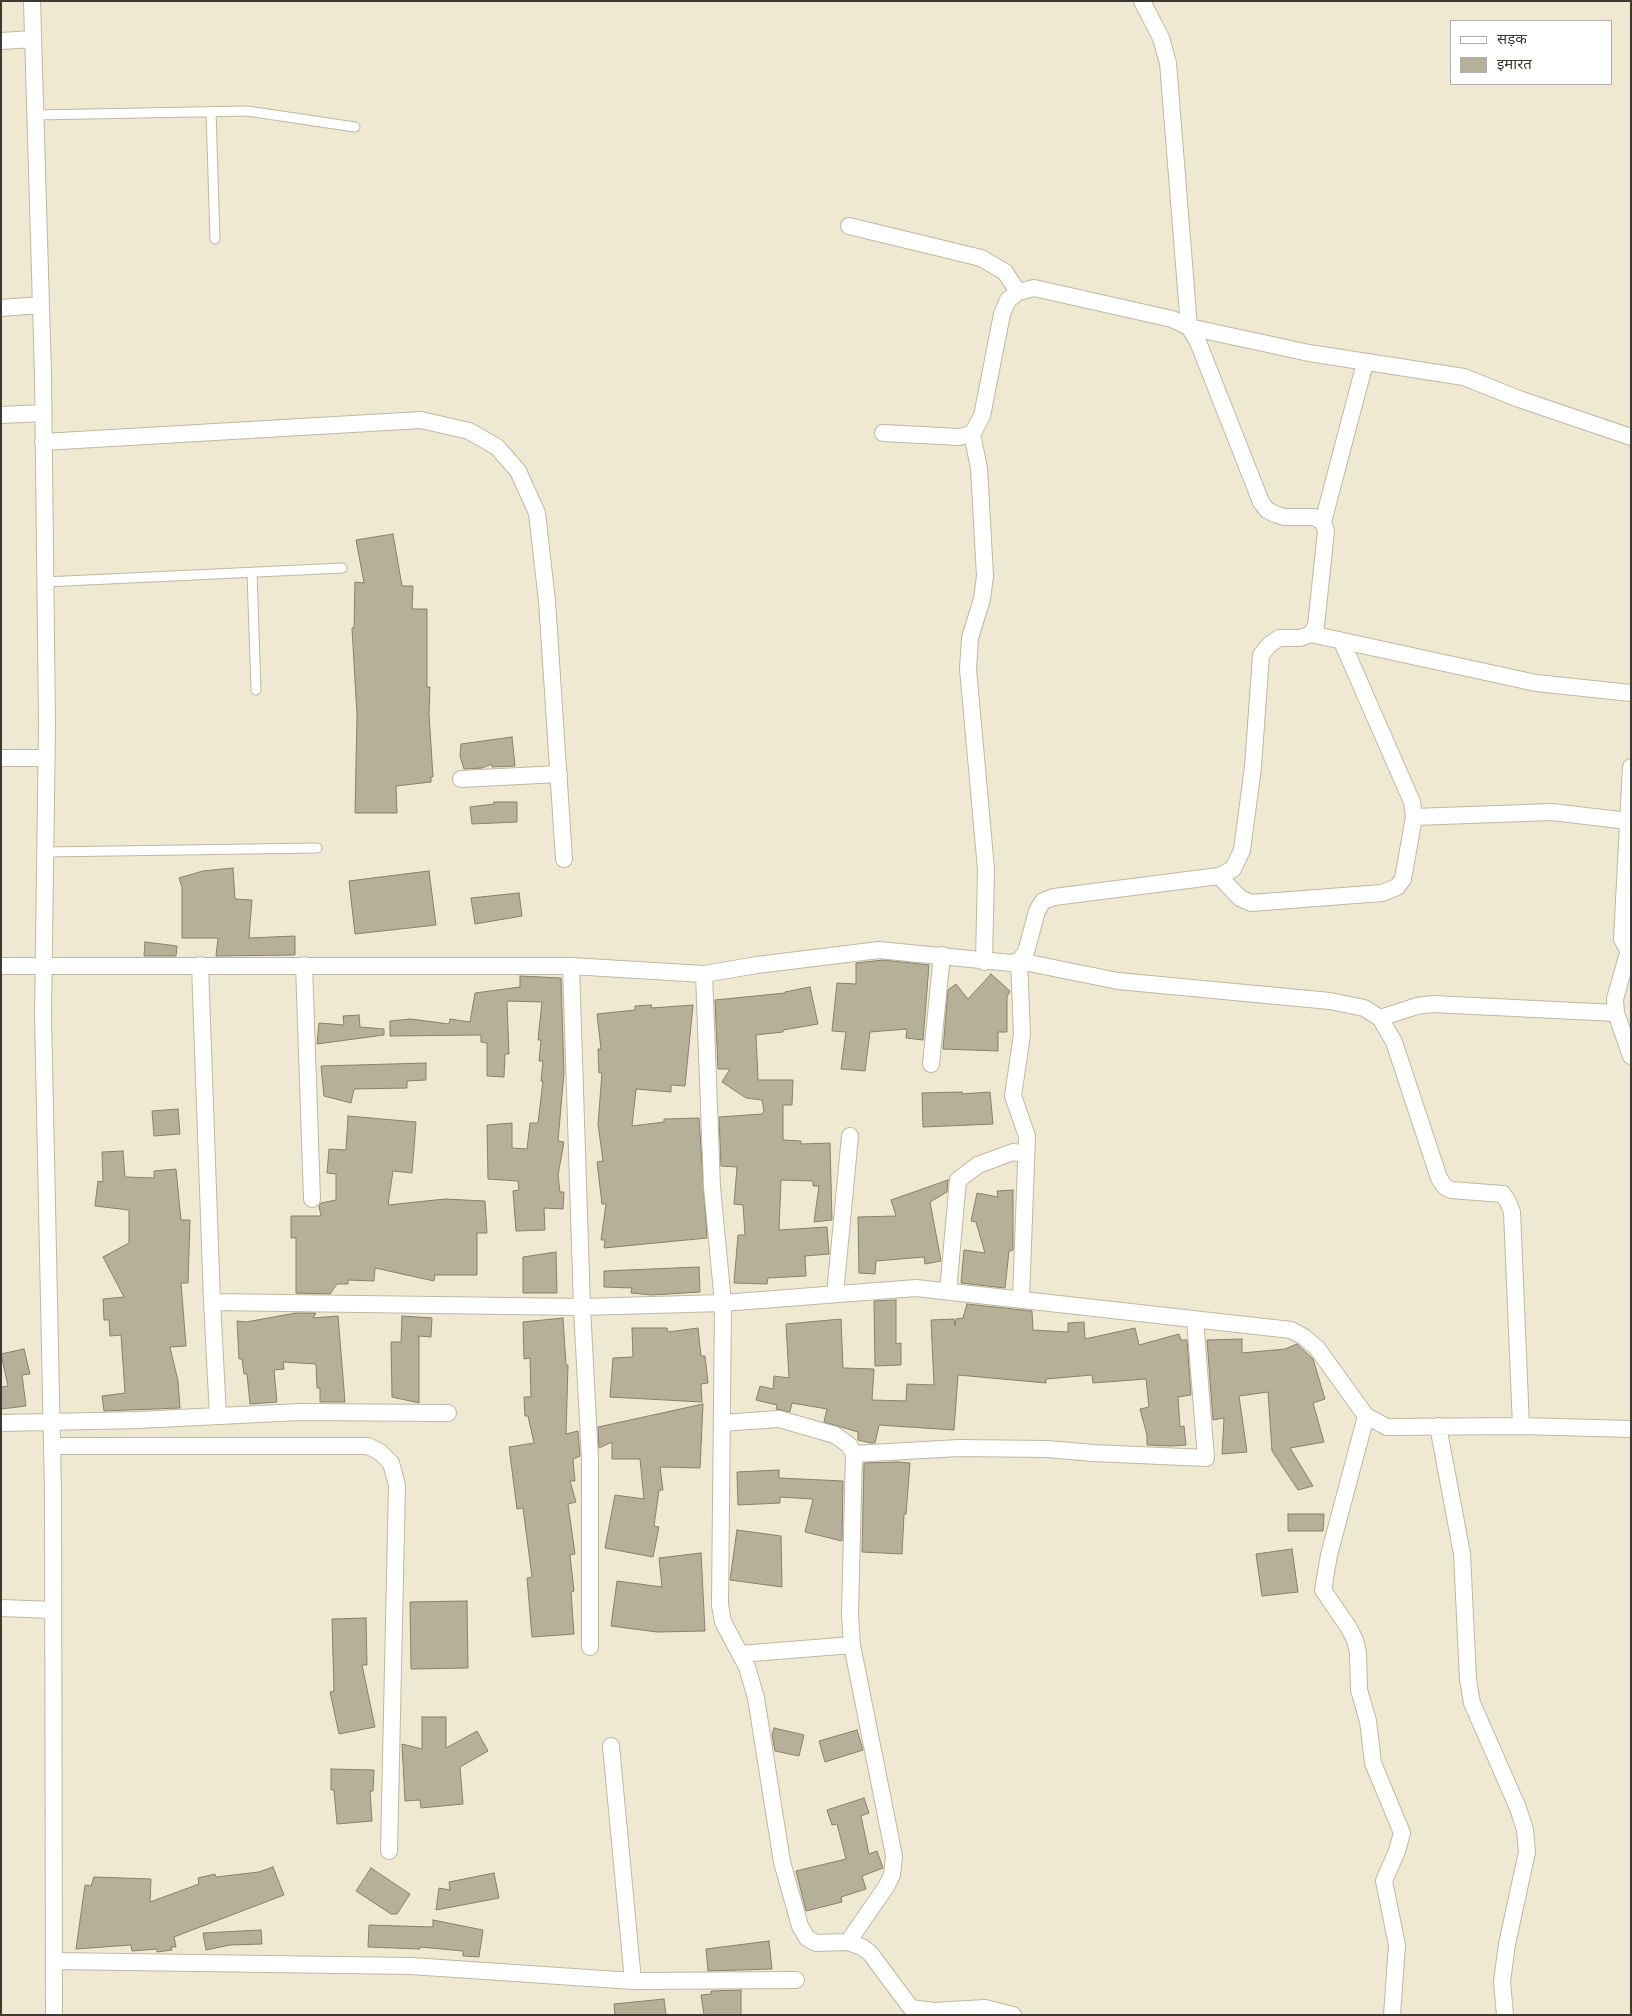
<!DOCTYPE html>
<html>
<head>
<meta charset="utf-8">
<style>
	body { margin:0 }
	#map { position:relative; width:1632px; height:2016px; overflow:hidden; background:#efe9d1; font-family:"Asap Condensed","Noto Sans Devanagari",sans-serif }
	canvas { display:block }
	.frame { position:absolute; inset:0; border:2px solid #3c3930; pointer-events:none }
	.legend { position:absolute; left:1450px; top:20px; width:162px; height:65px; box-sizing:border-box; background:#fff; border:1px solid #b1b0ac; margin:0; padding:6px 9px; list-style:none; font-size:15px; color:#3c3930 }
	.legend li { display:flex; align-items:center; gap:10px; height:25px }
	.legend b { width:25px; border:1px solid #b1b0ac }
</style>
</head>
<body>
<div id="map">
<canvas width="1632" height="2016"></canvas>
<div class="frame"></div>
<ul class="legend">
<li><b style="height:6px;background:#fff"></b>सड़क</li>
<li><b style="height:14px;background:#b6b099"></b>इमारत</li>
</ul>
</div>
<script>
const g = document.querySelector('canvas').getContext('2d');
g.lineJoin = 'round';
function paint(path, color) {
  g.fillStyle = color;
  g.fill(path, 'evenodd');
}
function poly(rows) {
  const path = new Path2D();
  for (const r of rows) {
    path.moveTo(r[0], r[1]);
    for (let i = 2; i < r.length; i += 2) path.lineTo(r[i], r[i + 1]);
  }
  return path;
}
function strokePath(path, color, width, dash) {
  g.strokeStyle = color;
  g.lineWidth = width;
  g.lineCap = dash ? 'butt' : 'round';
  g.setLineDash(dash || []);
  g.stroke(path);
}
const building = poly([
	[393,534,402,586,413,586,412,609,427,609,427,687,430,687,429,714,433,777,431,777,431,782,396,786,397,813,355,813,357,715,352,628,354,628,355,582,364,583,356,540,393,534],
	[512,737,515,766,492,767,492,764,482,768,464,769,460,756,461,744,512,737],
	[494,802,517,802,517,822,472,824,470,807,494,804,494,802],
	[233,868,235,899,252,900,249,938,295,936,295,955,216,956,218,938,182,938,182,887,179,878,203,871,233,868],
	[429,871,436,925,355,934,349,881,429,871],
	[519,893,522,916,475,924,471,898,519,893],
	[145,942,177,946,176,956,144,956,145,942],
	[883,960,929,965,923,1040,906,1038,907,1029,870,1032,865,1071,841,1069,846,1032,832,1031,837,983,856,984,856,963,883,960],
	[991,974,1010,991,1007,997,1007,1032,998,1032,998,1051,943,1049,948,990,956,984,968,999,991,974],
	[520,976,561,978,564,1072,558,1141,564,1142,558,1175,560,1192,564,1192,563,1209,544,1208,545,1230,516,1231,513,1191,519,1190,518,1181,488,1179,487,1125,512,1123,512,1148,527,1149,530,1123,538,1123,543,1081,541,1081,543,1061,539,1061,541,1040,538,1040,542,1002,507,1001,509,1054,505,1054,504,1077,487,1076,487,1043,481,1042,481,1035,390,1036,390,1021,411,1019,449,1024,450,1019,470,1022,475,993,520,987,520,976],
	[810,987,818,1024,783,1030,783,1032,756,1035,758,1080,793,1080,792,1105,783,1105,783,1140,801,1141,801,1144,830,1143,832,1220,814,1222,819,1186,813,1186,813,1181,781,1180,779,1230,827,1227,829,1254,805,1256,806,1276,768,1278,767,1284,734,1283,738,1235,745,1235,743,1205,734,1204,737,1167,721,1166,719,1117,762,1114,764,1111,762,1100,746,1098,722,1082,730,1069,718,1069,715,1000,785,993,785,992,810,987],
	[651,1005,652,1008,693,1005,685,1086,671,1085,671,1092,636,1089,632,1126,664,1122,664,1119,699,1118,707,1238,604,1248,605,1240,601,1240,606,1204,602,1204,597,1162,603,1161,598,1124,602,1073,599,1073,598,1049,601,1049,597,1014,635,1010,635,1006,651,1005],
	[359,1015,360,1027,384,1029,384,1035,317,1044,319,1023,344,1025,343,1016,359,1015],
	[426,1063,426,1080,407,1081,407,1088,354,1089,351,1103,324,1096,321,1066,426,1063],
	[962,1092,962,1094,990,1092,993,1124,923,1127,922,1093,962,1092],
	[178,1109,180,1134,154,1136,152,1111,178,1109],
	[348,1116,416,1122,412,1173,393,1171,388,1205,445,1199,485,1201,487,1233,477,1233,477,1275,435,1275,434,1281,375,1268,374,1281,348,1280,348,1284,337,1284,330,1294,296,1293,296,1238,291,1238,291,1216,321,1216,319,1206,321,1203,336,1200,336,1174,327,1173,329,1149,346,1150,348,1116],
	[123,1151,125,1177,154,1178,154,1171,176,1169,181,1220,190,1220,188,1283,181,1283,186,1346,170,1347,178,1381,180,1408,104,1411,102,1396,125,1393,121,1335,110,1336,109,1320,104,1320,103,1299,124,1297,103,1257,129,1243,129,1210,95,1206,98,1181,103,1182,102,1152,123,1151],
	[948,1180,947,1192,930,1202,941,1261,925,1264,924,1257,876,1261,875,1274,859,1273,858,1217,896,1216,891,1200,948,1180],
	[1013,1190,1013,1250,1009,1251,1005,1288,961,1283,964,1250,985,1253,976,1222,971,1221,977,1193,998,1197,997,1191,1013,1190],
	[556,1252,557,1293,523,1293,523,1257,556,1252],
	[699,1267,700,1292,652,1295,631,1293,632,1288,604,1287,604,1271,699,1267],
	[896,1300,896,1344,901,1343,901,1365,875,1366,874,1301,896,1300],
	[967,1304,1032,1311,1033,1330,1068,1332,1068,1323,1084,1322,1085,1339,1135,1328,1139,1345,1179,1334,1181,1340,1187,1340,1191,1395,1178,1397,1180,1427,1184,1426,1186,1445,1171,1446,1147,1445,1147,1435,1140,1409,1149,1407,1146,1379,1093,1383,1092,1375,1046,1379,1046,1383,958,1375,954,1430,879,1425,875,1443,871,1443,858,1440,858,1432,824,1422,827,1409,792,1403,790,1412,776,1409,777,1405,756,1400,760,1386,773,1389,774,1376,789,1378,786,1324,841,1319,843,1368,874,1369,872,1400,906,1401,907,1384,934,1385,931,1320,954,1319,955,1326,956,1319,963,1318,967,1304],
	[296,1313,316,1313,313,1318,338,1316,345,1402,320,1402,320,1388,317,1388,316,1364,283,1362,284,1369,274,1370,277,1402,250,1404,247,1374,244,1374,242,1359,239,1359,237,1321,246,1322,296,1313],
	[402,1316,432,1318,431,1337,419,1336,419,1403,392,1397,391,1342,401,1342,402,1316],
	[563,1318,566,1365,568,1365,566,1434,578,1431,580,1456,573,1459,575,1481,570,1481,576,1502,568,1504,575,1554,570,1555,574,1591,571,1592,574,1634,532,1637,527,1578,532,1577,523,1508,517,1509,509,1447,534,1443,528,1416,525,1416,524,1397,531,1397,530,1358,524,1359,523,1322,563,1318],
	[632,1328,667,1328,668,1332,698,1328,701,1356,705,1356,708,1383,701,1384,702,1402,610,1397,613,1358,633,1357,632,1328],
	[1242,1339,1242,1353,1285,1349,1297,1344,1313,1359,1325,1399,1313,1403,1324,1442,1290,1448,1313,1486,1298,1490,1272,1451,1268,1392,1239,1396,1247,1452,1222,1454,1224,1418,1213,1420,1207,1340,1242,1339],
	[24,1349,30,1374,22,1375,26,1406,1,1409,1,1387,8,1386,1,1354,24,1349],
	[703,1404,700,1468,660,1467,663,1490,659,1490,654,1526,659,1527,653,1557,605,1548,615,1495,644,1499,640,1459,612,1459,612,1442,599,1448,598,1427,703,1404],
	[897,1462,910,1463,906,1514,904,1514,902,1554,862,1552,864,1463,897,1462],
	[779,1470,779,1478,843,1481,842,1541,805,1532,813,1499,780,1497,780,1503,738,1505,737,1472,779,1470],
	[1288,1514,1324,1514,1323,1531,1288,1531,1288,1514],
	[737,1530,781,1536,782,1587,730,1580,737,1530],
	[1292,1549,1298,1592,1262,1596,1256,1554,1292,1549],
	[701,1553,705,1631,657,1632,611,1626,617,1581,662,1587,659,1558,701,1553],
	[467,1601,468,1668,411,1669,410,1602,467,1601],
	[366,1618,367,1665,362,1665,375,1727,339,1734,330,1692,334,1691,332,1619,366,1618],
	[422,1717,446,1717,446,1748,477,1731,488,1751,460,1767,463,1804,421,1808,420,1800,405,1801,402,1744,422,1749,422,1717],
	[774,1728,804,1735,799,1756,775,1751,772,1735,774,1728],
	[857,1730,863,1750,825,1762,819,1741,857,1730],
	[331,1769,374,1770,373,1791,370,1791,372,1821,337,1824,334,1790,331,1790,331,1769],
	[864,1798,869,1813,861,1816,869,1854,877,1851,883,1868,862,1876,866,1889,841,1897,842,1902,806,1911,796,1871,846,1859,837,1824,832,1825,827,1810,864,1798],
	[273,1867,284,1895,174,1937,176,1947,171,1947,172,1950,157,1952,157,1949,132,1951,131,1945,76,1949,85,1885,91,1886,94,1877,151,1879,150,1902,199,1884,198,1878,215,1874,216,1877,259,1872,273,1867],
	[371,1868,410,1894,397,1914,391,1914,356,1891,371,1868],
	[494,1873,499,1898,436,1910,439,1888,450,1890,449,1882,494,1873],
	[433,1920,483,1930,479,1957,463,1956,463,1951,420,1947,420,1949,368,1947,369,1925,433,1927,433,1920],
	[261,1930,262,1944,230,1945,206,1950,203,1933,261,1930],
	[769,1941,772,1969,708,1971,706,1949,769,1941],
	[741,1990,741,2015,704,2015,701,1995,711,1994,711,1991,741,1990],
	[664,1999,666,2015,615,2015,614,2004,664,1999]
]);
paint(building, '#b6b099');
strokePath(building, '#86816b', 1);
const lane = poly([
	[211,111,215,239],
	[35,115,247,111,355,127],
	[252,572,256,690],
	[45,582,342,568],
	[45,852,317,848]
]);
const street = poly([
	[32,1,43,374,47,725,43,1015,53,1491,54,2015],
	[1142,1,1161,38,1168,63,1189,327,1309,353,1464,377,1519,399,1631,437],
	[1,41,33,39],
	[849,226,981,258,1005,272,1018,292],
	[1,308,40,305],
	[1,415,43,413],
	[972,434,979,468,985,576,982,599,970,638,968,669,986,869,984,962],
	[43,442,421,420,469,431,497,447,518,471,537,513,547,601,564,859],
	[1323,522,1365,363],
	[1311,634,1536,683,1631,693],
	[1,758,46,758],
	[1631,767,1622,939,1631,956],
	[461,779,559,774],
	[1414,817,1552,812,1628,821],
	[1219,876,1240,898,1251,903,1382,893,1397,887,1403,879,1414,817,1412,802,1342,642],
	[1628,953,1615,999,1616,1013,1631,1056],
	[200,965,212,1302],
	[304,965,312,1199],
	[1,966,571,966,704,974,757,965,879,950,1011,963,1019,961,1026,952,1037,911,1043,901,1054,897,1219,876,1233,869,1242,850,1253,767,1261,655,1269,645,1279,638,1300,638,1311,634,1316,626,1326,531,1323,522,1314,517,1284,517,1275,514,1267,510,1261,502,1198,342,1189,327,1172,319,1034,288,1018,292,1008,300,1002,314,982,416,972,434,959,437,883,433],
	[571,966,582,1307,590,1460,590,1647],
	[704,974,712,1187,723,1303,720,1605,723,1622,747,1667,756,1698,782,1862,800,1926,807,1938,816,1943,848,1942,862,1947,870,1953,911,2008,934,2011,985,2008,1013,2015],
	[1380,1018,1417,1006,1433,1004,1616,1013],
	[931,1064,942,955],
	[948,1291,958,1180,978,1165,1013,1152,1026,1154],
	[835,1294,850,1136],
	[1021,1299,1027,1136,1013,1096,1022,1035,1019,961,1118,981,1330,1001,1364,1008,1380,1018,1394,1042,1439,1178,1445,1187,1451,1190,1503,1194,1508,1202,1512,1212,1521,1426],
	[218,1416,212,1302,582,1307,723,1303,916,1288,1291,1330,1304,1337,1317,1348,1366,1416,1387,1427,1521,1426,1631,1429],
	[1366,1416,1329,1555,1323,1590,1349,1628,1355,1640,1358,1652,1359,1690,1368,1721,1373,1763,1402,1833,1397,1851,1384,1881,1397,1945,1392,2015],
	[1,1423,138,1420,300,1412,448,1413],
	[722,1423,779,1419,835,1435,849,1445,854,1454,850,1615,852,1645,894,1856,892,1875,886,1887,848,1942],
	[1438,1426,1462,1554,1468,1679,1472,1703,1518,1808,1525,1830,1527,1852,1507,1944,1502,1982,1505,2015],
	[52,1446,368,1446,380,1452,391,1463,397,1485,389,1851],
	[854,1454,959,1448,1047,1449,1093,1453,1206,1458,1195,1320],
	[1,1608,53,1610],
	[740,1654,852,1645],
	[611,1746,633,1981],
	[54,1961,411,1966,633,1981,796,1980]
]);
strokePath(lane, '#bfb9a1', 11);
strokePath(street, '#bfb9a1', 18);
strokePath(lane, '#fff', 9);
strokePath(street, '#fff', 16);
</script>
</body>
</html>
